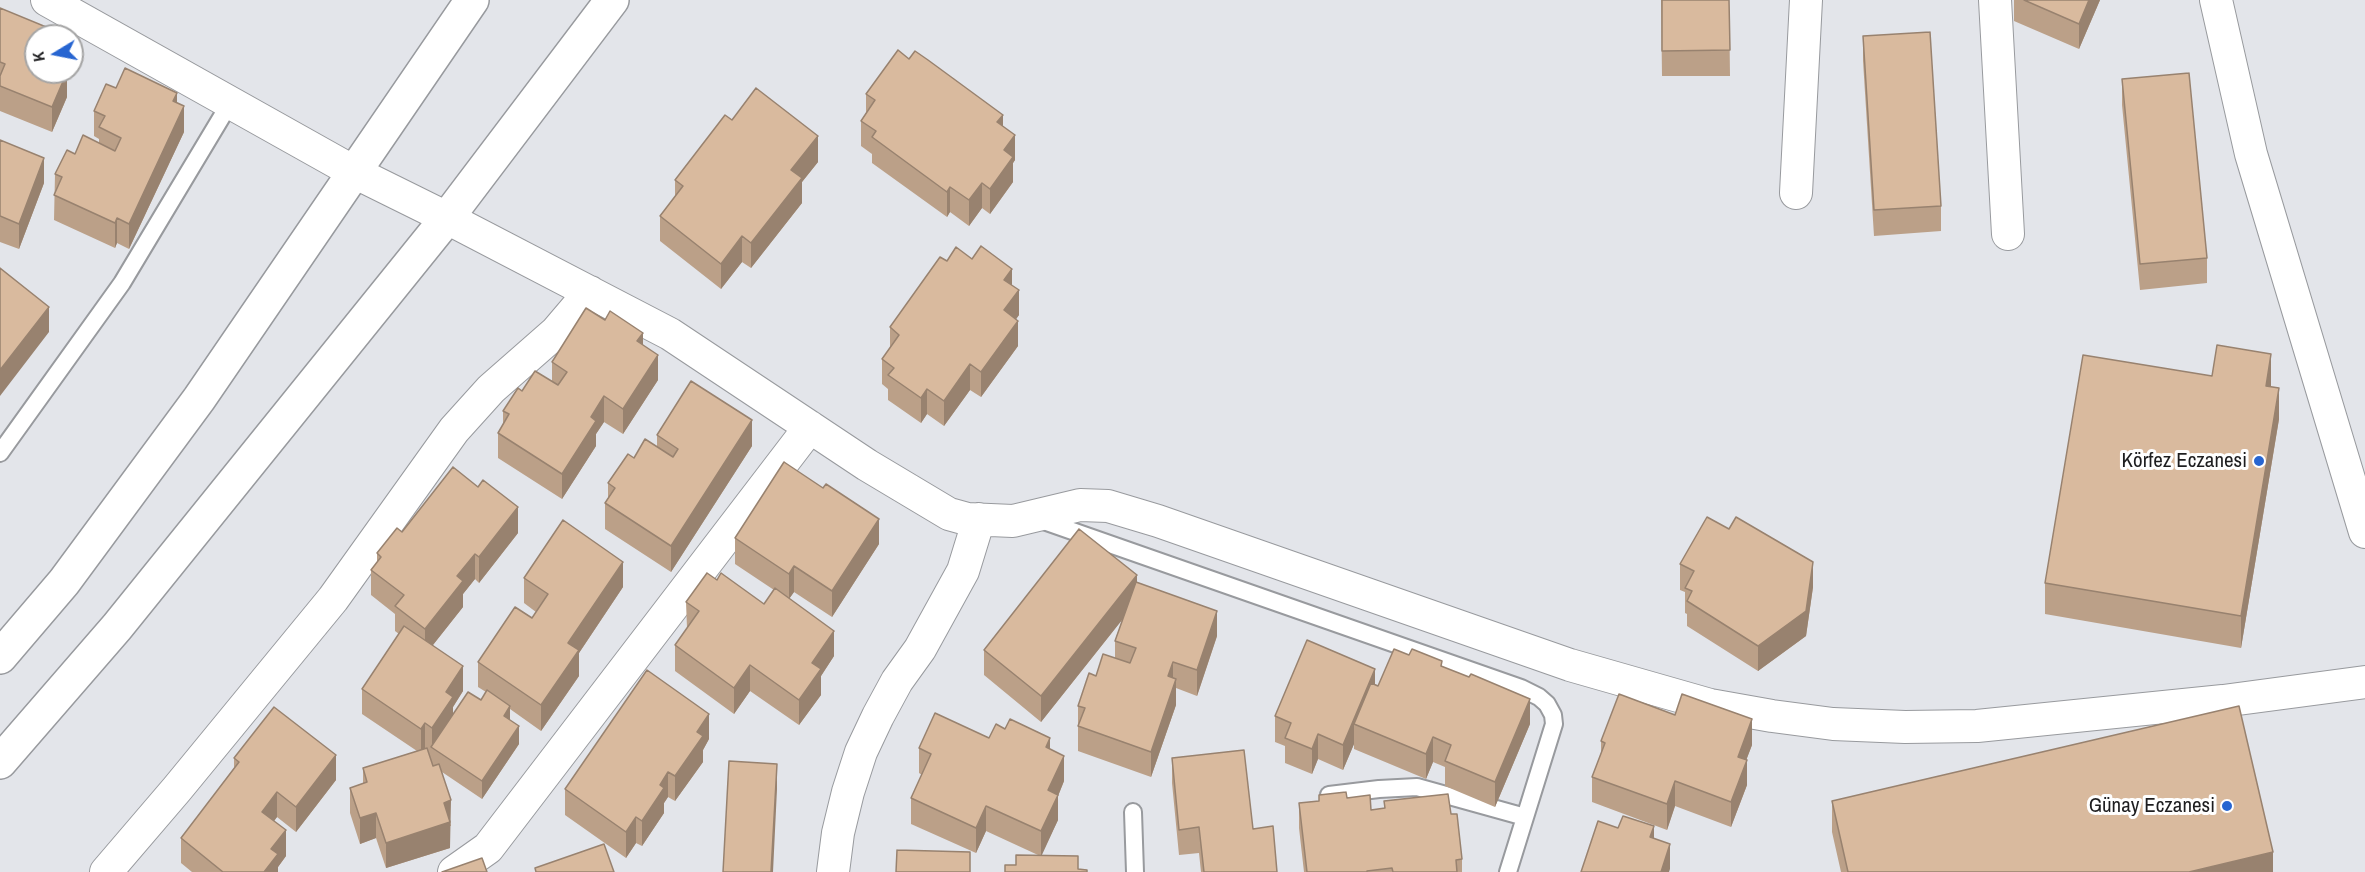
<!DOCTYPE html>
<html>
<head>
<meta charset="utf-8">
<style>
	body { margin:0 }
	#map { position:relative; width:2365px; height:872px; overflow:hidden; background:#e3e5ea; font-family:"Archivo Narrow",sans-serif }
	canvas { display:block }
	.north { position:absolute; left:24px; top:24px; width:60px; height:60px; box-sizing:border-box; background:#fff; border:2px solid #a5a5a5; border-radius:50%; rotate:260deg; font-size:16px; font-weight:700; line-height:24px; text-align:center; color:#1d1d1f }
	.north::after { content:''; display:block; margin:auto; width:21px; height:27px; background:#2765d1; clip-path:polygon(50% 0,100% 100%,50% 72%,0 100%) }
</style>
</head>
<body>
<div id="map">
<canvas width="2365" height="872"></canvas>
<div class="north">K</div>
</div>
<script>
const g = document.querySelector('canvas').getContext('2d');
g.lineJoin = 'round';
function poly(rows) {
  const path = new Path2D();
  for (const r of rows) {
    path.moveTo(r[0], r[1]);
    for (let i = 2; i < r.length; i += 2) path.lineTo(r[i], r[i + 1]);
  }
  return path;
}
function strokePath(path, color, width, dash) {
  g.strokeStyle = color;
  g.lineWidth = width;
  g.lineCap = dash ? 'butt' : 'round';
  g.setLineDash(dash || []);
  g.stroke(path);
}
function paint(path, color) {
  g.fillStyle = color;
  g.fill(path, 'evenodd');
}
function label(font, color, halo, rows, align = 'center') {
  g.font = font + ' "Archivo Narrow",sans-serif';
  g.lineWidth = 6;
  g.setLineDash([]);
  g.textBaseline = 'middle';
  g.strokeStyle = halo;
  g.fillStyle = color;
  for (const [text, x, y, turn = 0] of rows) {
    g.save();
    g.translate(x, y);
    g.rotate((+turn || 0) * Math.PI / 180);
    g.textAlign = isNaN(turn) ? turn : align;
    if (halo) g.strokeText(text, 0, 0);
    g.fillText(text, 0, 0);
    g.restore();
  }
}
const service = poly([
	[0,453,122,283,230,103],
	[1038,519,1521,688,1539,697,1547,704,1553,715,1554,724,1508,872],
	[1329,795,1379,789,1417,787,1525,817],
	[1133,812,1135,872]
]);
const minor = poly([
	[47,0,354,172,447,218,670,334,867,465,949,514,967,519,1013,521,1080,505,1108,506,1158,521,1570,665,1710,705,1772,716,1833,724,1905,727,1977,726,2223,701,2365,682],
	[1995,0,2008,234],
	[2216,0,2251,154,2365,532],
	[1796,193,1806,0],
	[106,872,177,789,333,599,454,430,491,389,556,332,590,292],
	[454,872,488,848,810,427],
	[833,872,838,833,848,792,861,752,878,716,897,681,920,649,963,571,979,519]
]);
const tertiary = poly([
	[0,657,64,582,199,399,472,0],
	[0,762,117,627,447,218,612,0]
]);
strokePath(service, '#989a9e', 20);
strokePath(minor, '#989a9e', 34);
strokePath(tertiary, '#989a9e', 36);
strokePath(service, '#fff', 16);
strokePath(minor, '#fff', 32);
strokePath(tertiary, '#fff', 33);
paint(poly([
	[1661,0,1729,0,1730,76,1662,76],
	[2014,0,2100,0,2079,49,2014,21],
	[0,8,67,76,67,97,52,132,0,111],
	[1863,36,1941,206,1941,231,1874,236,1863,61],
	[2122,79,2207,258,2207,283,2140,290,2122,105],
	[116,88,177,103,184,132,129,249,117,243,115,248,54,220,55,174,75,154,99,143,99,139,94,136,94,111],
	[866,94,1003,127,1015,160,1013,163,1013,182,990,214,982,208,969,226,950,212,947,217,872,163,872,154,861,146,861,121,866,113],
	[732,120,818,162,802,182,802,203,751,268,742,262,721,289,660,241,660,216,675,197,675,180],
	[0,140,44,183,19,249,0,242],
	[972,259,1012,285,1019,315,1016,319,1018,346,981,397,970,390,944,426,927,414,921,423,888,400,888,389,882,384,882,359,890,348,890,327,947,261],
	[643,345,658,380,623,434,604,422,596,434,596,446,562,499,498,458,498,433,503,424,503,411,522,391,552,381,552,362],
	[2271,387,2279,419,2241,648,2045,614,2045,583],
	[657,435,752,446,671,572,605,529,605,503,608,498,608,483,634,458,657,447],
	[402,532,518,533,479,583,475,579,463,594,463,607,433,645,463,691,453,707,453,714,481,700,486,692,478,687,478,662,532,618,536,612,524,603,524,578,623,587,579,653,579,676,541,731,510,709,510,720,519,744,482,799,442,772,451,826,450,826,450,848,386,868,376,838,360,844,350,813,350,788,363,784,363,768,417,751,362,714,362,689,399,634,395,631,395,614,371,595,371,570,377,562,377,553],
	[735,538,879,544,832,617,794,592,789,599,834,656,821,676,821,695,799,725,750,691,734,714,675,671,675,645,687,628,686,602,717,580,764,604,774,590,735,564],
	[1680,564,1813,587,1806,636,1758,671,1687,626,1687,614,1685,613,1685,592,1680,590],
	[1137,583,1217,636,1197,696,1176,688,1176,705,1151,777,1078,751,1078,706,1096,676,1115,658,1115,641,1122,620,1041,722,984,675,984,650],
	[1409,655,1442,666,1530,724,1495,807,1445,786,1445,767,1433,762,1426,779,1354,749,1354,744,1343,770,1318,759,1312,774,1285,763,1285,746,1275,742,1275,716,1378,686],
	[989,738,1050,749,1064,781,1058,796,1058,820,1041,855,1016,865,1038,855,986,831,976,853,911,824,911,798,922,775,919,773,919,748],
	[709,739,703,750,703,762,675,801,668,797,664,803,664,813,642,846,636,843,626,858,565,815,565,789],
	[1601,741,1752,745,1746,760,1747,785,1731,827,1675,806,1667,830,1592,802,1592,777,1601,753],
	[234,758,336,780,296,832,277,817,274,821,286,856,278,867,278,872,192,872,181,863,181,838,234,768],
	[1172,758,1253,829,1277,872,1201,872,1199,853,1179,855,1172,783],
	[1347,798,1371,810,1384,808,1384,801,1451,814,1462,859,1462,872,1304,872,1299,828,1299,803],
	[1832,801,2273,872,1841,872,1832,832]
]), '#bba088');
paint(poly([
	[2089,0,2100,0,2079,49,2079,24],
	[73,38,73,63,72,64,72,39],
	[60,72,69,72,67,76,67,97,52,132,52,107],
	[177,93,177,118,173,101],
	[184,106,184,132,129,249,129,224],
	[1003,115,1003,140,997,122],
	[1015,135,1015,160,1013,163,1013,182,990,214,990,189,1004,150],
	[818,136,818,162,802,182,802,203,751,268,751,243,791,170],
	[44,158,44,183,19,249,19,224],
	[982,183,982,208,969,226,969,200],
	[950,187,950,212,947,217,947,192],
	[117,218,117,243,115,248,115,223],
	[742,236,742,262,721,289,721,264],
	[1012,269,1012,294,1004,280],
	[1019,290,1019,315,1004,336,1004,310],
	[49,307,49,332,0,396,0,370],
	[1018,321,1018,346,981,397,981,372],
	[643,333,643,358,637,341],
	[2271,354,2271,386,2266,417,2266,386],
	[658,355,658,380,623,434,623,409],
	[970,364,970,390,944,426,944,401],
	[2279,388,2279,419,2241,648,2241,616],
	[927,389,927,414,921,423,921,398],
	[604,396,604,422,596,434,596,446,562,499,562,474,591,417],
	[752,420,752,446,671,572,671,546],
	[518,507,518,533,479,583,479,557],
	[879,519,879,544,832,617,832,591],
	[475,554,475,579,463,594,463,607,425,655,425,629,457,576],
	[623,562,623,587,579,653,579,676,541,731,541,705,568,643],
	[1813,562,1813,587,1806,636,1758,671,1758,646],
	[794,566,794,592,789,599,789,574],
	[1137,575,1137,601,1041,722,1041,696],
	[1217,611,1217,636,1197,696,1197,670],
	[834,631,834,656,821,676,821,695,799,725,799,700,812,663],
	[1173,662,1173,687,1168,676],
	[750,665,750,691,734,714,734,688],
	[463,666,463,691,453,707,453,722,432,747,432,728,446,692],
	[1375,669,1375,694,1354,724,1354,744,1343,770,1343,745],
	[1176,679,1176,705,1151,777,1151,752],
	[1530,699,1530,724,1495,807,1495,782],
	[510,706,510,724,504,716],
	[709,714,709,739,703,750,703,762,675,801,675,776,697,732],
	[1752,719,1752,745,1738,782,1738,757],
	[425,723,425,749,421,754,421,729],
	[519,726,519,744,482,799,482,781],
	[1318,734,1318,759,1312,774,1312,749],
	[1433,737,1433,762,1426,779,1426,754],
	[1050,738,1050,763,1046,747],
	[336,755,336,780,296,832,296,807],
	[1064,756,1064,781,1058,796,1058,820,1041,857,1041,831,1048,790],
	[1747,760,1747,785,1731,827,1731,802],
	[777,764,777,789,773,872,771,872],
	[668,772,668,797,664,803,664,813,642,846,642,821,660,785],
	[1675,781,1675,806,1667,830,1667,804],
	[277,792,277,817,262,837,262,812],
	[451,800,450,848,386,868,386,843,444,803],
	[986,806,986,831,976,853,976,828],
	[376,813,376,838,360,844,360,818],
	[636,817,636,843,626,858,626,832],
	[1654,826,1654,851,1650,837],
	[286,830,286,856,278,867,278,872,264,872,271,849],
	[1670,844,1670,869,1669,872,1661,872],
	[2273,852,2273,872,2189,872]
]), '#98826f');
const building = poly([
	[1662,0,1729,0,1730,50,1662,51,1662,0],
	[2024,0,2089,0,2079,24,2024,0],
	[0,8,68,36,36,36,36,72,67,72,52,107,0,86,0,76,5,64,0,62,0,8],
	[1930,32,1941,206,1874,210,1863,36,1930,32],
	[898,50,909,59,915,51,928,60,1003,115,997,122,1015,135,1004,150,1013,157,990,189,982,183,969,200,950,187,947,192,872,137,876,131,861,121,875,100,866,94,898,50],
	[125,68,177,93,173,101,184,106,129,224,117,218,115,223,54,195,62,177,55,174,67,150,75,154,83,135,115,151,121,138,99,127,105,116,94,111,106,84,116,88,125,68],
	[2189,73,2207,258,2140,264,2122,79,2189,73],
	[756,88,818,136,791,170,802,178,751,243,742,236,721,264,660,216,683,186,675,180,725,115,732,120,756,88],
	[0,140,44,158,19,224,0,216,0,140],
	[981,246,1012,269,1004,280,1019,290,1004,310,1018,321,981,372,970,364,944,401,927,389,921,398,888,375,894,368,882,359,899,335,890,327,940,257,947,261,956,247,972,259,981,246],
	[0,268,49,307,0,370,0,268],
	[586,308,605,320,610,311,643,333,637,341,658,355,623,409,604,396,591,417,596,421,562,474,498,433,509,414,503,411,518,388,522,391,535,371,558,385,567,372,552,362,586,308],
	[2217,345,2271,354,2266,386,2279,388,2241,616,2045,583,2083,355,2212,376,2217,345],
	[691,381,752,420,671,546,605,503,615,488,608,483,628,454,634,458,645,439,673,457,678,449,657,435,691,381],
	[784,462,823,488,826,484,879,519,832,591,794,566,789,574,735,538,784,462],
	[453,467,478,487,483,480,518,507,479,557,475,554,457,576,463,581,425,629,395,606,404,595,371,570,381,557,377,553,397,528,402,532,453,467],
	[1707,517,1729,529,1736,517,1813,562,1806,611,1758,646,1687,601,1692,591,1685,588,1694,571,1680,564,1707,517],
	[563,520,623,562,568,643,579,650,541,705,478,662,515,607,532,618,548,594,524,578,563,520],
	[1079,529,1137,575,1041,696,984,650,1079,529],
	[707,573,717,580,721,573,764,604,775,588,834,631,812,663,821,669,799,700,750,665,734,688,675,645,699,611,686,602,707,573],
	[1136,582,1217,611,1197,670,1173,662,1168,676,1176,679,1151,752,1078,726,1085,708,1078,706,1089,673,1096,676,1103,654,1130,663,1136,648,1115,641,1136,582],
	[404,626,463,666,446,692,453,697,432,728,425,723,421,729,362,689,404,626],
	[1307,640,1375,669,1343,745,1318,734,1312,749,1285,738,1291,723,1275,716,1307,640],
	[1394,649,1409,655,1412,649,1442,661,1441,666,1469,677,1471,674,1530,699,1495,782,1445,761,1451,745,1433,737,1426,754,1354,724,1371,683,1378,686,1394,649],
	[647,670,709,714,697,732,703,736,675,776,668,772,660,785,664,788,642,821,636,817,626,832,565,789,647,670],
	[487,690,510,706,504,716,519,726,482,781,431,747,468,692,481,700,487,690],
	[1619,694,1675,715,1682,694,1752,719,1738,757,1747,760,1731,802,1675,781,1667,804,1592,777,1605,743,1601,741,1619,694],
	[2239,706,2273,852,2189,872,1848,872,1832,801,2239,706],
	[274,707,336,755,296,807,277,792,262,812,286,830,271,849,278,854,264,872,223,872,181,838,239,762,234,758,274,707],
	[935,713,989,738,996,724,1005,729,1010,719,1050,738,1046,747,1064,756,1048,790,1058,795,1041,831,986,806,976,828,911,798,931,754,919,748,935,713],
	[427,748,433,766,439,764,451,800,444,803,450,822,386,843,376,813,360,818,350,788,367,782,363,768,427,748],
	[1244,750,1253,829,1273,826,1277,872,1204,872,1199,827,1179,830,1172,758,1244,750],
	[729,761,777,764,771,872,723,872,729,761],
	[1346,792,1347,798,1370,795,1371,810,1385,808,1384,801,1448,794,1451,814,1457,814,1462,859,1456,860,1457,872,1393,872,1392,868,1367,871,1367,872,1307,872,1299,803,1319,801,1319,795,1346,792],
	[1623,816,1654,826,1650,837,1670,844,1661,872,1581,872,1598,821,1618,828,1623,816],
	[604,844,614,872,536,872,535,868,604,844],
	[897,850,970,852,970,872,896,872,897,850],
	[1016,855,1078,856,1078,869,1087,870,1087,872,1005,872,1005,865,1016,865,1016,855],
	[482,858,487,872,442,872,482,858]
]);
paint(building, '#d9ba9e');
strokePath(building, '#98826f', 1.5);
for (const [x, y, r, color] of [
	[2259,461,6,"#2765d1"],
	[2227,806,6,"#2765d1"]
]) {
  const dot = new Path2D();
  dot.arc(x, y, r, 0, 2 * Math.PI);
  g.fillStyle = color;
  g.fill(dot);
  strokePath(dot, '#fff', 2);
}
label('21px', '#1d1d1f', '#fff', [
	["Körfez Eczanesi",2247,461],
	["Günay Eczanesi",2215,806]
], 'right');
</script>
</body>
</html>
